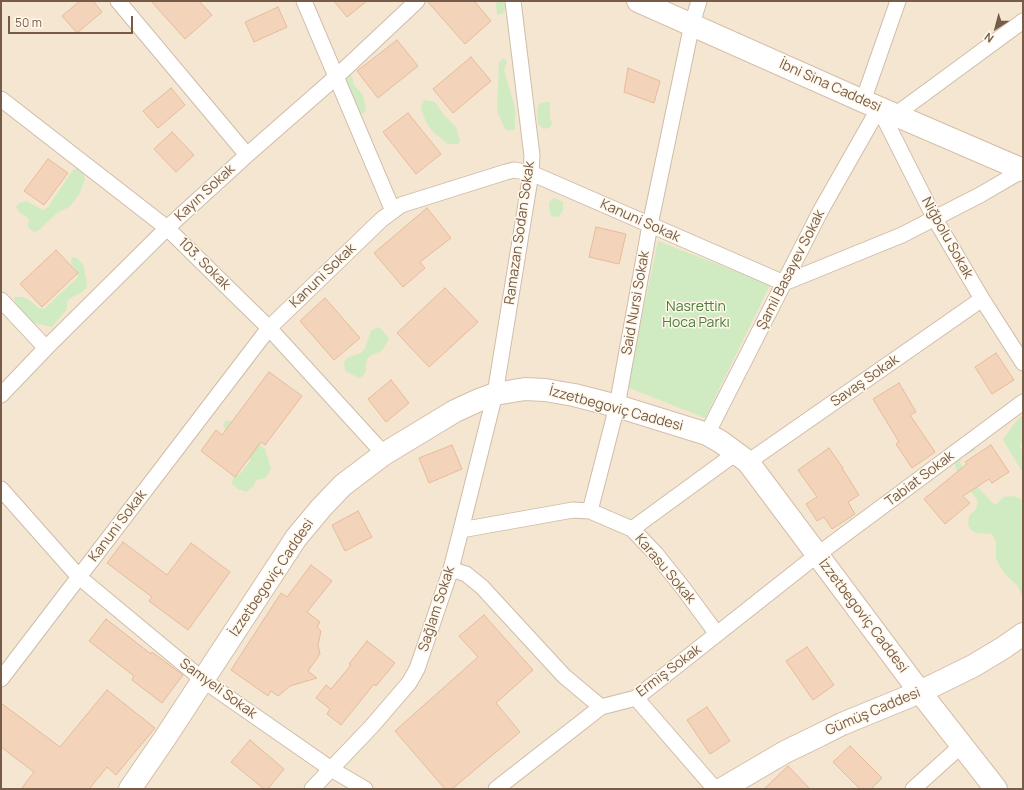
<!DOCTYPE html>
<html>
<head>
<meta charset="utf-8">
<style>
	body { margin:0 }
	#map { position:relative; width:1024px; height:790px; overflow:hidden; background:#fdf4e3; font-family:Manrope,sans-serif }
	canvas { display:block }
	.frame { position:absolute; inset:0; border:2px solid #765b48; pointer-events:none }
	.north { position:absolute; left:976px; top:8px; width:40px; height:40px; -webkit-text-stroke:3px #fff8ea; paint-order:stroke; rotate:216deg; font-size:11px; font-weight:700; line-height:16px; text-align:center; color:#765b48 }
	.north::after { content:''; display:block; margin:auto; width:14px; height:18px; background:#765b48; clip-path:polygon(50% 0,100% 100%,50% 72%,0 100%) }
	.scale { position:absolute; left:8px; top:16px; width:125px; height:18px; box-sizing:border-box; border:2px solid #765b48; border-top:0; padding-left:5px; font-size:12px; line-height:14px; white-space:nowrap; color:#765b48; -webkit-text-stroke:3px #fff8ea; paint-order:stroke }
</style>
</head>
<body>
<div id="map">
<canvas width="1024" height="790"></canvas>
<div class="frame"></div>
<div class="north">N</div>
<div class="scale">50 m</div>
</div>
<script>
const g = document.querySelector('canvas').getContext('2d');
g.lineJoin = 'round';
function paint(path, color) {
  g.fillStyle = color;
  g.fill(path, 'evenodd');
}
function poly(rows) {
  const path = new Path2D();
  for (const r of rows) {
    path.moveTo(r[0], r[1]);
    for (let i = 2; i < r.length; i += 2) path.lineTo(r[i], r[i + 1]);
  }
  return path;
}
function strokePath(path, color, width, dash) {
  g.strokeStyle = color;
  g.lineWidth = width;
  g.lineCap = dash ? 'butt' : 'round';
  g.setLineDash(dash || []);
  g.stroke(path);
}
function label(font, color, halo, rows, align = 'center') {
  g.font = font + ' Manrope,sans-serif';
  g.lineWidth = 3;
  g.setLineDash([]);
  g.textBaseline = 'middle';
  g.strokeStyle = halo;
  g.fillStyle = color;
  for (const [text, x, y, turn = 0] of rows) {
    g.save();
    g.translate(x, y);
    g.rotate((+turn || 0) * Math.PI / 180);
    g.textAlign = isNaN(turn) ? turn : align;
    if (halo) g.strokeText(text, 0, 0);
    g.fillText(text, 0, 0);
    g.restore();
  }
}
paint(poly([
	[1,1,1023,1,1023,789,1,789]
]), '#f5e6d1');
paint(poly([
	[496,1,503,1,505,5,505,10,502,14,497,15],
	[504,58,507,62,504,70,515,107,515,129,510,131,505,129,498,113,497,107,499,62],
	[349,73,353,79,353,84,362,94,366,107,365,112,361,114,356,111,344,75],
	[424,100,435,102,443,114,456,127,460,140,458,144,448,144,433,132,426,122,423,114,421,107],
	[544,102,550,102,550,117,552,123,549,128,543,129,538,123,537,110,539,104],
	[79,168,83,171,85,179,79,195,69,207,57,213,39,230,34,232,28,227,29,219,19,212,16,207,19,203,26,201,43,210,48,207,73,170],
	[554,198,563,202,563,210,559,217,551,216,549,208,549,202],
	[658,241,770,285,705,418,627,387],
	[72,257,77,258,84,266,87,286,85,289,82,292,70,298,67,302,67,309,52,327,35,323,28,319,15,303,14,297,23,297,29,300,39,308,44,309,78,277,75,269,71,263],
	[378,327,383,331,389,339,382,351,372,355,368,358,366,363,366,371,363,376,359,378,345,371,344,363,347,358,361,353,365,348,371,331],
	[1023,415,1023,440,1020,446,1023,453,1023,473,1003,440,1013,425,1020,417],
	[227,420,232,422,265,449,271,468,266,478,256,480,254,486,246,492,238,489,231,483,234,477,240,474,250,461,250,453,226,431,223,424],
	[976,444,975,450,961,458,960,463,969,477,982,492,995,505,1004,497,1013,496,1023,500,1023,598,1017,585,1004,573,999,565,996,558,996,542,992,534,977,533,971,530,968,525,969,516,976,509,978,501,962,479,956,469,954,461]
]), '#d0ebc1');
const building = poly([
	[80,1,93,1,102,12,77,33,62,16,80,1],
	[151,1,199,1,212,15,185,39,151,1],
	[334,1,367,1,347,17,334,1],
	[427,1,474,1,491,21,465,44,427,1],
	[278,7,287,27,254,42,245,22,278,7],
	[397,40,418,66,378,98,357,71,397,40],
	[471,57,491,81,453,113,433,89,471,57],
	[628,68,660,81,654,103,624,92,628,68],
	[171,88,185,105,158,128,143,111,171,88],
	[408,113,441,154,416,174,383,132,408,113],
	[172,132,194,155,176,172,154,149,172,132],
	[48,159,68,173,44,205,24,191,48,159],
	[427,208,451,238,420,262,425,268,403,287,374,253,427,208],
	[596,227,626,234,619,264,589,257,596,227],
	[56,250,78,273,42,307,20,284,56,250],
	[445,288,478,322,429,367,397,333,445,288],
	[325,298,360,338,334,360,300,321,325,298],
	[996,353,1014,380,992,394,975,367,996,353],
	[269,372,302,396,265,445,261,442,235,477,201,451,216,430,222,435,269,372],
	[391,380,409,403,386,422,368,399,391,380],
	[899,383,916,412,910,415,935,452,912,468,896,444,899,442,873,399,899,383],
	[452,445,462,469,429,483,419,458,452,445],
	[991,445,1009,472,992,483,989,479,963,496,970,503,945,524,924,499,967,464,965,462,991,445],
	[829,448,843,468,842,468,859,495,848,502,855,514,832,529,824,517,817,521,806,504,817,497,798,470,829,448],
	[358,511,372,537,345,551,332,525,358,511],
	[123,542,167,575,191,543,230,572,188,630,149,601,152,597,107,563,123,542],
	[311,565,332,581,307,612,320,622,317,627,321,631,318,645,320,654,308,671,317,678,290,686,278,696,271,691,268,696,231,670,281,593,287,597,311,565],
	[484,615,533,670,496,703,520,732,452,789,445,789,395,731,478,657,459,636,484,615],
	[106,619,151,654,152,652,183,675,162,703,132,680,134,676,89,641,106,619],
	[367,641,395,663,376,686,374,684,341,725,327,714,330,709,316,698,326,685,331,689,351,665,349,664,367,641],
	[807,647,834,685,813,700,786,661,807,647],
	[107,690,155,728,116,775,107,767,89,789,21,789,34,772,1,747,1,703,60,747,107,690],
	[707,707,730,741,710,754,687,720,707,707],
	[250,740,284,769,268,789,264,789,231,762,250,740],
	[850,746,882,778,871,789,860,789,833,762,850,746],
	[788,766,810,789,764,789,788,766]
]);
paint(building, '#f3d4ba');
strokePath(building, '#e7bb9a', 1);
const street = poly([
	[118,1,247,155],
	[304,1,393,211],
	[1,99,167,228,269,328,384,454],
	[863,101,898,1],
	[879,108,935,219,982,299,1023,363],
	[895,115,1023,21],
	[1,300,46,348],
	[1,395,46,348,167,228,247,155,336,77,417,1],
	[707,434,821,210,879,108],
	[748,462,982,299],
	[1,489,79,577,203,680,331,769,365,789],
	[590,511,617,406,650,225,692,24,699,1],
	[632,529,736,453],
	[461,530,573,510,590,511,632,529,656,554,683,588,717,634],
	[451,569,466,574,482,587,564,676,601,707],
	[1,679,269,328,381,220,401,205,506,172,514,170,531,173,784,283,902,235,980,195,1023,170],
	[636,698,715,789],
	[312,789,372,726,409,683,417,669,451,569,461,530,495,394,531,173,532,156,513,1],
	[496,789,601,707,636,698,817,555,1023,402],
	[913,789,962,745]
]);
const secondary = poly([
	[638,1,863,101,1023,170],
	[130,789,165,738,296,538,321,508,343,485,384,454,455,411,479,400,495,394,525,389,545,390,574,395,617,406,707,434,721,442,748,462,920,692,996,789],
	[722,789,785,752,816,737,842,724,920,692,973,666,1003,648,1023,634]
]);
strokePath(street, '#cfbca9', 17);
strokePath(secondary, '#d4bea9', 24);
strokePath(street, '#fff', 15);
strokePath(secondary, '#fff', 22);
label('14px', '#765b48', '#fff8ea', [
	["İbni Sina Caddesi",830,86,24],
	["Kayın Sokak",205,193,-43],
	["Kanuni Sokak",640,221,24],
	["Ramazan Sodan Sokak",520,233,-82],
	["Niğbolu Sokak",947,238,61],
	["103. Sokak",204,264,45],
	["Şamil Basayev Sokak",791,270,-63],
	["Kanuni Sokak",323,276,-44],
	["Said Nursi Sokak",636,303,-80],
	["Savaş Sokak",865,381,-35],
	["İzzetbegoviç Caddesi",616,409,15],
	["Tabiat Sokak",920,479,-37],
	["Kanuni Sokak",118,526,-53],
	["Karasu Sokak",665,569,50],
	["İzzetbegoviç Caddesi",272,578,-56],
	["Sağlam Sokak",437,609,-72],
	["İzzetbegoviç Caddesi",863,616,53],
	["Ermiş Sokak",669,671,-37],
	["Samyeli Sokak",218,689,36],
	["Gümüş Caddesi",873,712,-23]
]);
label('14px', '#4e7c40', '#fff8ea', [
	["Nasrettin",696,307],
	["Hoca Parkı",696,323]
]);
</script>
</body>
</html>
